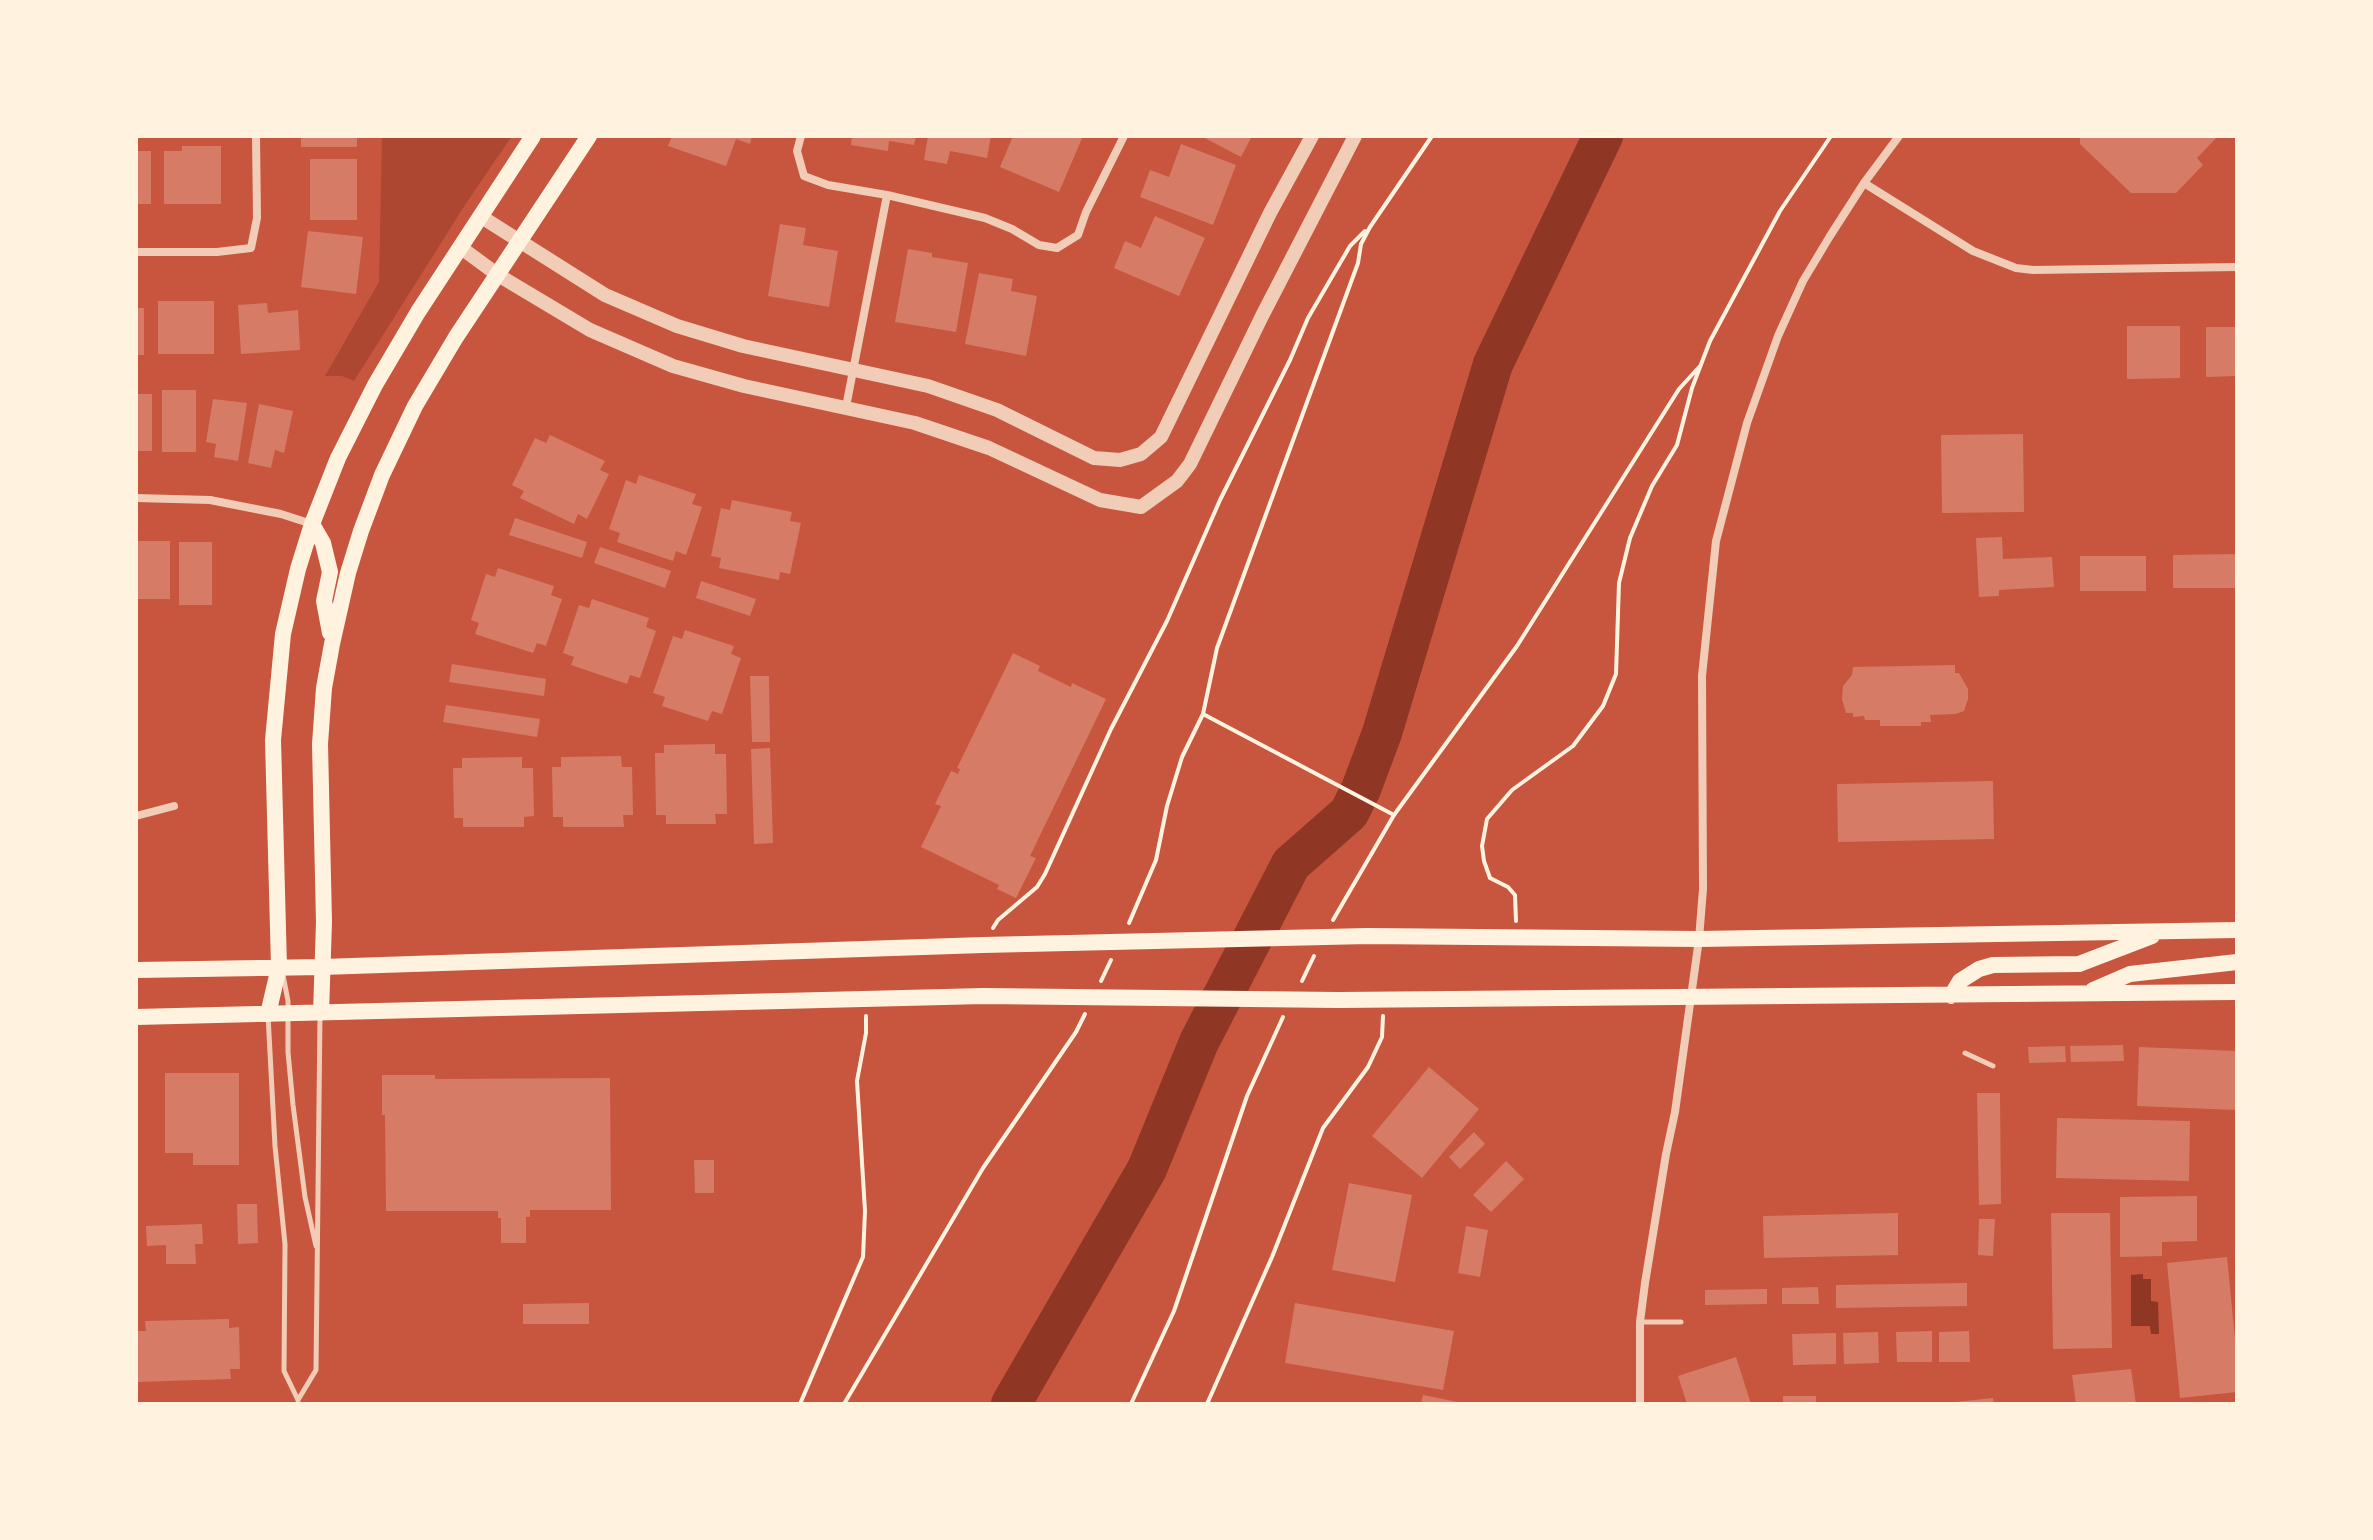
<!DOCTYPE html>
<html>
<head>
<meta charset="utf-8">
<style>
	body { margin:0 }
	#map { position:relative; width:2373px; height:1540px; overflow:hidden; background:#c8553d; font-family:Lato,sans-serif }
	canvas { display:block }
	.frame { position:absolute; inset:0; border:138px solid #fff3e0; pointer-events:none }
</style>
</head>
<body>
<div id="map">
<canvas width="2373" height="1540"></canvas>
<div class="frame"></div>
</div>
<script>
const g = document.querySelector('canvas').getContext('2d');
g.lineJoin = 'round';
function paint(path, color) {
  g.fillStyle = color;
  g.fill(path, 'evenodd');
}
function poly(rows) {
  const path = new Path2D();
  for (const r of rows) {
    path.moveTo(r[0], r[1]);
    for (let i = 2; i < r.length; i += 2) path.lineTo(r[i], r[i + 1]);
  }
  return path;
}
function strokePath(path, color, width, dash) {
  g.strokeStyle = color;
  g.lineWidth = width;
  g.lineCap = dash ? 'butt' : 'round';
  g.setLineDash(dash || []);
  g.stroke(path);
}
paint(poly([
	[382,136,512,136,465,205,354,381,342,376,325,376,379,282]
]), '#ae4732');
paint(poly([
	[2143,1274,2143,1279,2151,1279,2151,1301,2158,1302,2159,1334,2151,1334,2150,1326,2131,1326,2131,1275]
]), '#8f3625');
strokePath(poly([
	[1011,1404,1147,1169,1199,1042,1291,864,1349,813,1361,789,1382,733,1493,364,1603,136]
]), '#8f3625', 40);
paint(poly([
	[301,136,357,136,357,147,301,147],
	[672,136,752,136,750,144,736,139,726,166,668,146],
	[852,136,916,136,914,145,889,141,888,151,851,145],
	[928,136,991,136,987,158,950,151,947,164,924,160],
	[1013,136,1083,136,1059,192,1000,167],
	[1201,136,1252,136,1241,157],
	[2080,136,2218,136,2197,158,2203,165,2176,193,2131,193,2080,144],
	[1181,144,1236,165,1213,225,1140,197,1150,170,1169,177],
	[182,146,221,146,221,204,164,204,164,151,182,151],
	[136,151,151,151,151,204,136,204],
	[310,159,357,159,357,220,310,220],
	[1155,216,1205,238,1179,296,1114,268,1125,241,1141,248],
	[780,224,806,228,803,245,838,251,829,307,768,296],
	[308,231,363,237,356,294,301,287],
	[908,249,932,253,932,257,968,263,956,332,895,322],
	[979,273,1013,279,1011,291,1037,296,1026,356,965,344],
	[158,301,214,301,214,354,158,354],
	[267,303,268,313,298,310,300,350,241,354,238,305],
	[136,308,144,308,144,355,136,355],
	[2127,326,2180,326,2180,378,2127,379],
	[2206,327,2237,327,2237,376,2206,377],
	[162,390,196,390,196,452,162,452],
	[136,394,152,394,152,451,136,451],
	[213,399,247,403,238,461,214,457,216,444,206,442],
	[259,404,293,411,284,453,275,450,271,468,248,463],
	[2023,434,2024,512,1942,513,1941,435],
	[550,435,605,461,600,470,609,474,587,519,578,514,574,524,520,498,524,491,512,485,535,438,546,443],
	[639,475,696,494,692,504,702,507,686,555,676,551,673,561,617,542,620,533,609,529,626,480,636,484],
	[732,500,792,512,790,521,801,523,790,574,780,572,779,580,719,568,721,558,711,556,721,508,730,510],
	[515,518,587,542,582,558,509,535],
	[2002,537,2003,559,2052,557,2054,587,1999,590,1999,596,1979,597,1976,538],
	[136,541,170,541,170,599,136,599],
	[179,542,212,542,212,605,179,605],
	[600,547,671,571,665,588,594,563],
	[2237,554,2237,588,2173,588,2173,555],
	[2080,556,2146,556,2146,591,2080,591],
	[498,568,554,586,551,595,562,599,546,646,537,643,533,653,475,634,479,623,471,620,486,574,495,577],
	[701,581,756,599,750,616,696,598],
	[592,599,649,618,646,627,656,631,640,678,630,675,627,684,571,665,574,657,563,653,579,605,589,608],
	[685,630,734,646,731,654,741,658,722,714,712,711,708,721,662,706,665,697,653,693,673,636,682,639],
	[1013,653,1040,666,1038,671,1071,687,1072,683,1106,699,1030,856,1036,858,1016,898,997,889,999,885,921,847,941,806,935,804,951,771,958,774,960,769,957,768],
	[452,664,546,679,544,696,449,682],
	[1955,665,1955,673,1959,673,1968,689,1968,699,1964,711,1956,714,1930,715,1931,722,1921,722,1921,726,1880,726,1880,720,1865,720,1864,716,1853,717,1853,713,1846,713,1842,699,1843,686,1852,675,1853,667],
	[750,676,769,676,770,742,752,742],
	[446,705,540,719,537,737,443,722],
	[715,744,715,754,726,754,727,814,715,814,716,824,666,824,666,815,656,815,655,753,664,753,664,745],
	[770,748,773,843,754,844,751,749],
	[621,756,622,767,632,767,633,815,623,815,624,827,563,827,563,817,553,817,552,767,561,767,561,757],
	[522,757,522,768,533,768,534,816,524,817,524,827,463,827,463,818,454,818,453,768,462,768,462,758],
	[1993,781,1994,839,1838,842,1837,784],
	[2123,1045,2124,1061,2071,1062,2070,1046],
	[2065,1046,2066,1062,2029,1063,2028,1047],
	[2139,1047,2237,1051,2237,1110,2137,1106],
	[1429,1067,1479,1109,1422,1178,1372,1136],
	[165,1073,239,1073,239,1165,193,1165,193,1153,165,1153],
	[382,1075,435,1075,435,1079,610,1078,611,1210,530,1210,530,1217,526,1217,526,1243,501,1243,501,1218,498,1218,498,1211,386,1211,385,1115,382,1115],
	[1977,1093,2000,1093,2001,1204,1979,1205],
	[2057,1118,2190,1121,2189,1181,2056,1178],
	[1474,1132,1485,1144,1460,1169,1449,1157],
	[694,1160,714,1160,714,1193,695,1193],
	[1506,1161,1524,1179,1491,1212,1473,1195],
	[1349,1183,1412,1195,1395,1282,1332,1270],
	[2197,1196,2197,1241,2162,1242,2162,1256,2120,1257,2120,1197],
	[237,1204,257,1204,258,1243,238,1244],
	[1898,1213,1898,1255,1764,1258,1763,1216],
	[2051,1213,2110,1213,2112,1348,2053,1349],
	[1979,1219,1995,1219,1993,1256,1978,1255],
	[202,1224,203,1244,195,1244,196,1264,166,1264,166,1245,147,1246,146,1226],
	[1466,1226,1488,1230,1480,1277,1458,1273],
	[2227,1257,2237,1359,2237,1392,2180,1398,2167,1263],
	[1967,1283,1967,1306,1836,1308,1836,1285],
	[1818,1287,1819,1304,1782,1304,1782,1288],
	[1767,1289,1767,1304,1705,1305,1705,1290],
	[589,1303,589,1324,523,1324,523,1304],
	[1295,1303,1454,1331,1443,1390,1285,1363],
	[229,1319,229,1328,239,1327,240,1369,230,1369,231,1379,136,1382,136,1331,146,1331,145,1321],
	[1932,1331,1932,1362,1897,1362,1896,1332],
	[1969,1331,1970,1362,1939,1362,1939,1332],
	[1878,1332,1879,1363,1844,1364,1843,1333],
	[1836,1333,1836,1364,1793,1365,1792,1334],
	[1736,1357,1751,1404,1687,1404,1678,1376],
	[2131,1369,2136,1404,2076,1404,2072,1375],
	[1423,1395,1463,1403,1462,1404,1421,1404],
	[1783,1396,1816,1396,1816,1404,1783,1404],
	[1993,1398,1994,1404,1955,1404,1955,1402]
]), '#d67c66');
strokePath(poly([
	[1203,714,1394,815],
	[1333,920,1394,815,1517,646,1679,389,1700,366],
	[1516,921,1515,895,1508,887,1490,878,1484,861,1482,846,1487,819,1512,790,1573,746,1603,706,1616,674,1619,583,1630,538,1652,486,1677,445,1692,388,1710,341,1780,211,1831,136],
	[1129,923,1156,860,1167,806,1182,757,1203,714,1217,648,1358,263,1361,244,1370,227,1432,136],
	[993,928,998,920,1037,887,1045,874,1111,729,1167,621,1220,500,1290,360,1308,318,1350,246,1365,231],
	[1101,981,1111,960],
	[1302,981,1314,956],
	[800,1404,863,1257,865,1211,857,1081,866,1033,866,1016],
	[844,1404,983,1168,1076,1032,1085,1014],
	[1131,1404,1174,1311,1247,1096,1283,1017],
	[1207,1404,1272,1257,1323,1128,1368,1067,1382,1037,1383,1016]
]), '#fff3e0', 4);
strokePath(poly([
	[283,975,288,1001,288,1052,293,1105,305,1197,316,1246],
	[268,1015,275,1146,285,1244,284,1371,298,1400],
	[1965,1053,1993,1066],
	[1640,1322,1681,1322],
	[298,1400,316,1370,320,1015]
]), '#f1ccb7', 5);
strokePath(poly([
	[801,136,797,151,804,176,828,185,887,195,985,218,1012,229,1039,245,1057,248,1078,235,1086,212,1124,136],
	[1864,183,1973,251,2016,268,2033,270,2237,267],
	[136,252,217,252,251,248,257,218,256,136],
	[846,407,887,195],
	[136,498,210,500,281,514,312,524],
	[136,816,174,806],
	[1640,1404,1640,1322,1645,1283,1666,1154,1675,1112,1699,939,1703,889,1702,676,1716,541,1747,423,1778,336,1803,281,1830,236,1864,183,1899,136]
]), '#f1ccb7', 8);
strokePath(poly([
	[480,216,605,295,677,326,743,346,928,386,997,410,1094,458,1120,460,1141,454,1161,437,1270,213,1312,136],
	[460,247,498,275,590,330,673,366,744,386,915,423,989,448,1100,500,1141,507,1177,481,1190,464,1262,316,1355,136]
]), '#f1ccb7', 14);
strokePath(poly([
	[312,524,323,543,330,572,324,601,330,633],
	[136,970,322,967,983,945,1368,936,1699,939,2237,930],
	[2093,990,2130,974,2237,962],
	[1951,996,1960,981,1979,969,1993,965,2079,964,2152,936],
	[321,1013,324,922,320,744,324,688,332,644,348,573,361,531,382,475,415,406,456,337,589,136],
	[268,1014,279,967,273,740,283,634,298,569,312,524,338,458,375,385,418,312,533,136],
	[136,1017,984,996,1338,1000,2237,992]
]), '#fff3e0', 16);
</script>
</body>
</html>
